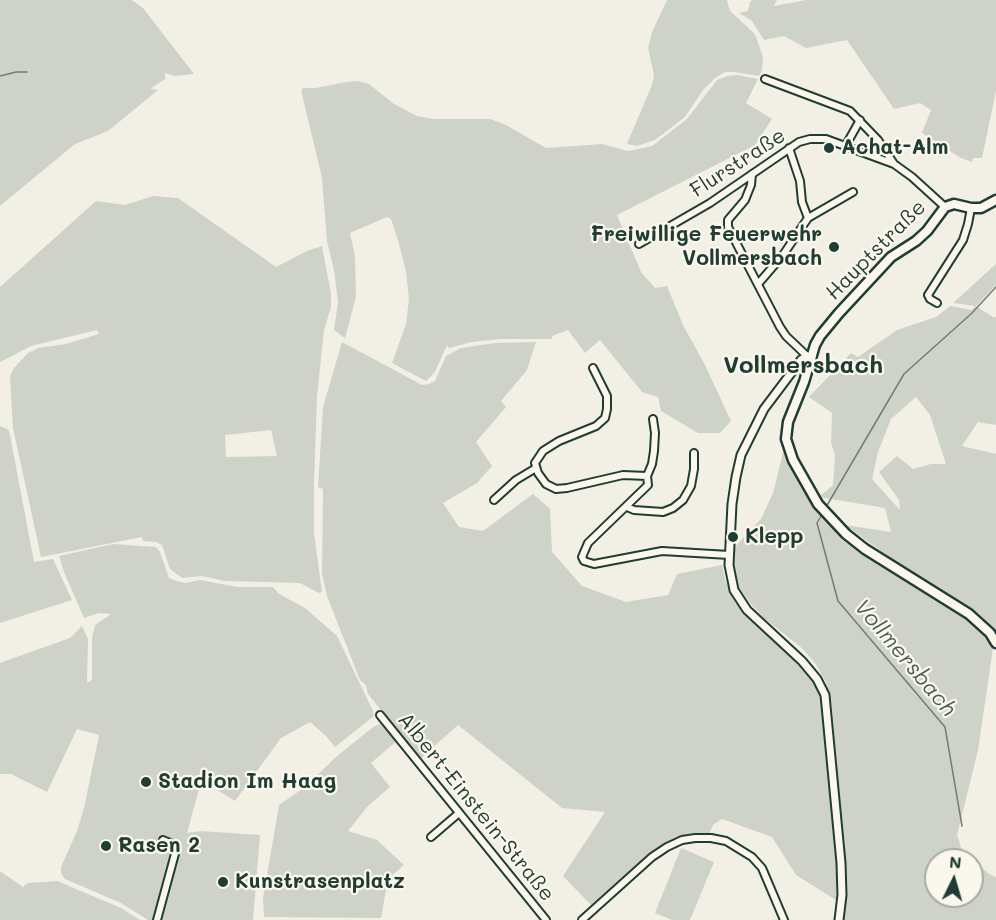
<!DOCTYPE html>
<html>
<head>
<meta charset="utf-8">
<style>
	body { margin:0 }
	#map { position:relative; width:996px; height:920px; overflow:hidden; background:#f2f0e5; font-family:Mali,sans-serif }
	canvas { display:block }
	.north { position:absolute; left:924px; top:848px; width:60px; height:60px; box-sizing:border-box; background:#fbf7ec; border:2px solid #a3ada2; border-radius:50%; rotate:5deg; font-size:16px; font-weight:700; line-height:24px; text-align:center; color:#1f3d34 }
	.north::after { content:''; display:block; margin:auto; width:21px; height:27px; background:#1f3d34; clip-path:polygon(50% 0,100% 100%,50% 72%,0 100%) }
</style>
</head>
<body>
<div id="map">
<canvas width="996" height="920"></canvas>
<div class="north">N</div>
</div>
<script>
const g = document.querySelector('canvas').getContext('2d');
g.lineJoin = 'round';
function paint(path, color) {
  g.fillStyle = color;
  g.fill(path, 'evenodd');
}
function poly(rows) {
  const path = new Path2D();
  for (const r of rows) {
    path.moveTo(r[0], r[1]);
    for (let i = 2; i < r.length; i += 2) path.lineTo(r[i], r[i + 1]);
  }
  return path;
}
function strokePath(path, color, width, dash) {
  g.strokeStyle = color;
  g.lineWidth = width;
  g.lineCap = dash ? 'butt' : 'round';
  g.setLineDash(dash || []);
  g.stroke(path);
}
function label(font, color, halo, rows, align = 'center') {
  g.font = font + ' Mali,sans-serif';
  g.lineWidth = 4.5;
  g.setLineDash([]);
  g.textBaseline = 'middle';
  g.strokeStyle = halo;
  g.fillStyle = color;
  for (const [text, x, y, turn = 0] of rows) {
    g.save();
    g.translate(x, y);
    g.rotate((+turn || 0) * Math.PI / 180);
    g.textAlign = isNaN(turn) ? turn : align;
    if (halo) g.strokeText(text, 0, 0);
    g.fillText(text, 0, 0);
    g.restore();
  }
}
paint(poly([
	[0,0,132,0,143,8,194,74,174,76,165,73,165,79,150,89,158,90,108,131,75,144,0,206],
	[667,0,727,0,730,11,755,34,763,57,762,71,759,76,734,72,725,72,715,78,703,90,685,117,655,140,637,146,627,144,652,85,654,75,648,48,652,32],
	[752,0,777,0,774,6,806,0,996,0,996,91,982,158,973,158,972,162,961,158,922,133,931,110,920,103,894,109,847,40,806,48,784,36,764,40,752,21,739,13,748,11,750,2],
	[737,75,758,79,746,103,772,119,755,145,617,215,641,272,655,288,667,286,683,325,705,365,731,421,720,433,698,433,661,411,658,397,642,392,600,340,585,353,568,330,552,336,552,339,501,339,472,342,449,348,447,345,435,372,426,381,392,363,406,324,409,299,406,271,399,244,391,219,387,217,350,233,355,257,356,297,345,338,334,330,338,302,334,270,327,241,322,178,301,90,303,88,316,88,346,82,358,81,369,84,394,104,417,116,433,119,490,119,506,125,546,148,602,144,628,151,652,146,687,119,717,80,727,76],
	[153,196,178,198,276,267,307,251,322,246,331,294,331,307,324,330,317,397,314,483,314,533,322,592,319,593,300,583,225,581,202,576,182,578,170,569,162,545,156,542,143,541,142,537,41,557,13,428,10,377,13,369,28,353,38,348,66,344,99,334,97,330,31,346,0,362,0,287,96,201,125,205],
	[271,430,277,456,226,457,225,435],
	[996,264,996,285,976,306,993,317,996,317,996,425,978,422,962,446,996,454,996,630,978,613,895,561,845,525,891,532,885,508,819,497,833,485,835,455,831,443,832,413,809,397,851,353,858,357,897,330,936,317,950,306,972,310,975,306,953,303],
	[916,397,930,415,946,464,931,464,913,469,897,456,879,472,899,500,900,510,872,479,878,452,891,419],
	[342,342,422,385,429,384,435,381,446,356,461,348,495,343,536,342,527,370,501,401,506,407,476,442,492,466,477,483,443,503,459,527,483,531,533,494,550,509,552,552,582,586,626,602,668,595,677,574,722,565,726,583,734,601,744,615,800,663,819,689,823,702,834,819,841,823,832,706,826,682,815,663,803,649,764,618,750,603,735,581,732,567,732,550,761,519,773,493,784,449,792,465,821,513,817,522,823,516,841,539,961,615,982,631,993,648,978,750,957,835,962,850,989,874,996,877,996,920,842,920,844,908,839,902,796,875,772,837,722,819,713,825,709,834,693,833,676,837,660,846,591,905,563,876,605,812,562,808,458,725,420,759,368,694,366,685,360,680,327,596,322,574,323,489,318,487,323,407],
	[936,860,972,860,972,896,936,896],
	[0,426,9,430,34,562,53,559,72,600,0,623],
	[113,544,156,547,160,552,169,578,174,580,185,583,200,580,237,587,273,587,279,594,305,608,337,636,373,711,374,716,335,747,326,736,310,722,281,738,235,801,217,790,203,775,187,833,201,831,260,835,253,920,148,920,121,903,65,879,61,873,61,867,77,831,84,808,99,735,77,729,47,792,11,774,0,774,0,663,70,638,82,626,88,639,87,683,92,680,92,638,95,625,111,614,99,613,84,618,64,572,59,556],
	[380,724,398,740,371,763,390,787,367,807,348,831,377,840,404,865,388,879,381,918,264,917,263,898,279,805,305,787,336,757,373,727],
	[681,848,714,862,690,920,672,920,655,913],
	[0,871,23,887,28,883,57,881,121,908,140,920,0,920]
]), '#cfd2c8');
strokePath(poly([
	[0,76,16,72,27,72],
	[826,507,904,374,972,313,996,287],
	[822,514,817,523,838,601,945,727,962,826]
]), '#6e7f75', 1.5);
const minor = poly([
	[765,79,850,111,878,140,894,164,912,177,945,207],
	[846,145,860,120],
	[789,148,800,181,802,202,808,218],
	[752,174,751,185,745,200,728,220,728,227,780,327,786,336,807,356],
	[639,244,710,203,799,142,810,139,826,139,894,164],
	[758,284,783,255,808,218,853,192],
	[937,303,930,299,928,295,963,240,968,224,971,208],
	[593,368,607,396,607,409,605,418,596,426,559,441,543,451,535,463,538,473,546,484,556,489,567,488,623,475,647,476],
	[653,419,655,433,654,451,652,464,647,476,648,485,588,543,582,557,584,561,594,564,662,551,729,555],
	[494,500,516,480,536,468],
	[627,507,634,510,663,512,673,508,683,500,691,486,694,469,694,453],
	[380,715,546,920],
	[431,837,459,813],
	[157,920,176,850,170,843,163,840],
	[582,920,652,857,667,847,682,840,695,838,711,838,726,841,752,857,762,868,784,920]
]);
const tertiary = poly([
	[812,357,807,356,801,360,764,409,741,455,736,477,732,504,729,565,734,590,747,610,802,661,817,679,825,695,841,863,842,895,839,920]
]);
const secondary = poly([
	[996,200,981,208,971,208,954,204,945,207,927,231,916,241,891,257,839,313,820,336,815,345,804,382,788,422,786,439,793,460,818,504,846,534,865,549,969,614,990,633,996,643]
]);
strokePath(minor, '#1f3d34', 10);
strokePath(tertiary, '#1f3d34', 11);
strokePath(secondary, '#1f3d34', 13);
strokePath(minor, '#fbf7ec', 6);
strokePath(tertiary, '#fbf7ec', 7);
strokePath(secondary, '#fbf7ec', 8);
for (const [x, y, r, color] of [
	[829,148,6,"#1f3d34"],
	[834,247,6,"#1f3d34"],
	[733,537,6,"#1f3d34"],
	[146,782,6,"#1f3d34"],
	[106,846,6,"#1f3d34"],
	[223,882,6,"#1f3d34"]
]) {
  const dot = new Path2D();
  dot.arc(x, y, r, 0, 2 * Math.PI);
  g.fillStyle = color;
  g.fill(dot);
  strokePath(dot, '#fbf7ec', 2);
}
label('bold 21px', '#1f3d34', '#fbf7ec', [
	["Achat-Alm",841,148],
	["Freiwillige Feuerwehr",822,235,"right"],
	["Vollmersbach",822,259,"right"],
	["Klepp",745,537],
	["Stadion Im Haag",158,782],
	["Rasen 2",118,846],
	["Kunstrasenplatz",235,882]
], 'left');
label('21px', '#1f3d34', '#fbf7ec', [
	["Flurstraße",738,163,-33],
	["Hauptstraße",876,250,-45],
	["Albert-Einstein-Straße",476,807,51]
]);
label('italic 22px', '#465e55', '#fbf7ec', [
	["Vollmersbach",905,658,50]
]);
label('bold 24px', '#1f3d34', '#fbf7ec', [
	["Vollmersbach",803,366]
]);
</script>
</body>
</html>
